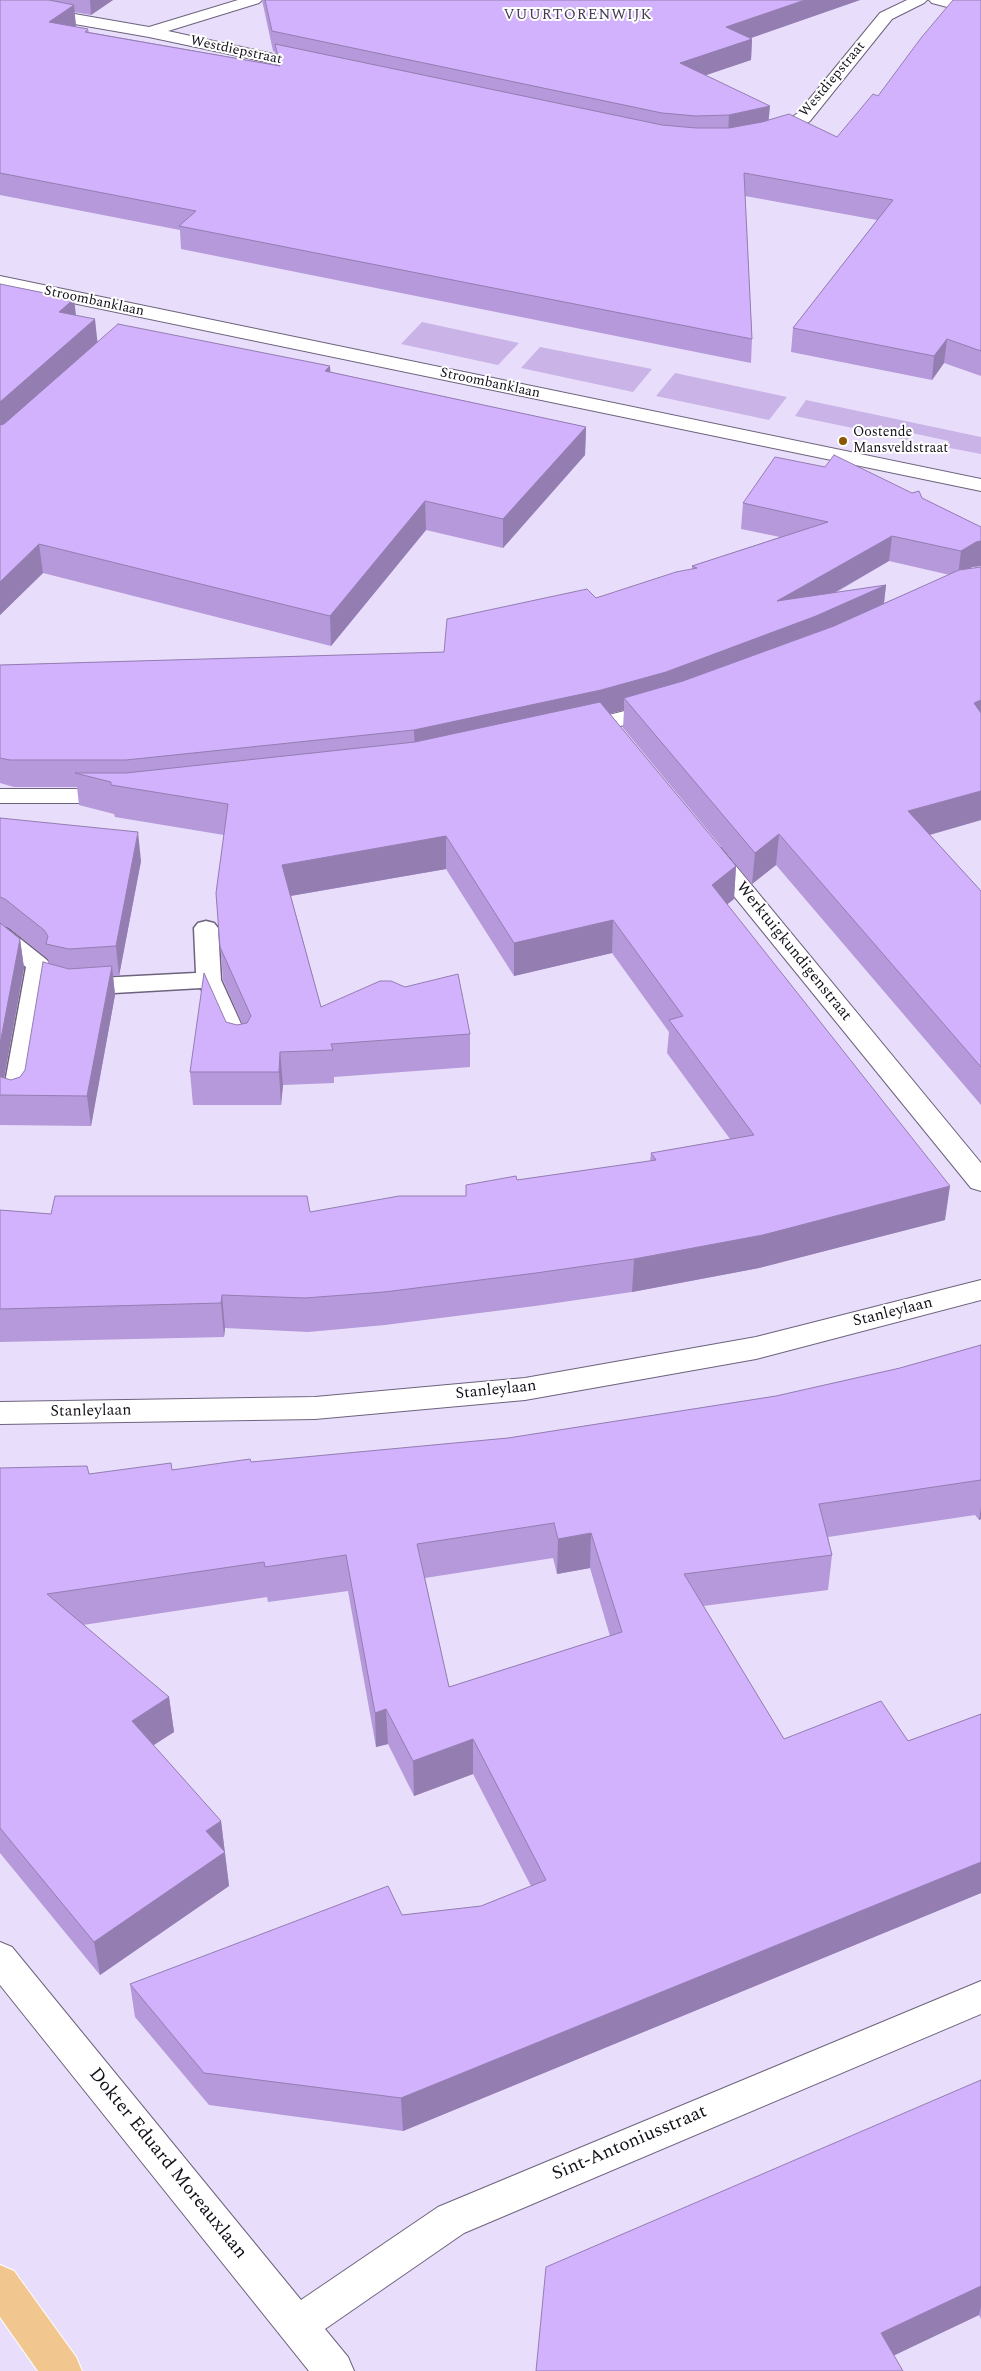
<!DOCTYPE html>
<html>
<head>
<meta charset="utf-8">
<style>
	body { margin:0 }
	canvas { display:block; background:#e8ddfa }
</style>
</head>
<body>
<canvas width="981" height="2371"></canvas>
<script>
const g = document.querySelector('canvas').getContext('2d');
g.lineJoin = 'round';
function paint(path, color) {
  g.fillStyle = color;
  g.fill(path, 'evenodd');
}
function poly(rows) {
  const path = new Path2D();
  for (const r of rows) {
    path.moveTo(r[0], r[1]);
    for (let i = 2; i < r.length; i += 2) path.lineTo(r[i], r[i + 1]);
  }
  return path;
}
function strokePath(path, color, width, dash) {
  g.strokeStyle = color;
  g.lineWidth = width;
  g.lineCap = dash ? 'butt' : 'round';
  g.setLineDash(dash || []);
  g.stroke(path);
}
function label(font, color, halo, rows, align = 'center') {
  g.font = font + ' Spectral,serif';
  g.lineWidth = 4;
  g.setLineDash([]);
  g.textBaseline = 'middle';
  g.strokeStyle = halo;
  g.fillStyle = color;
  for (const [text, x, y, turn = 0] of rows) {
    g.save();
    g.translate(x, y);
    g.rotate((+turn || 0) * Math.PI / 180);
    g.textAlign = isNaN(turn) ? turn : align;
    if (halo) g.strokeText(text, 0, 0);
    g.fillText(text, 0, 0);
    g.restore();
  }
}
paint(poly([
	[422,322,519,343,498,365,401,344],
	[540,347,652,369,633,392,521,368],
	[675,373,787,397,769,420,656,396],
	[806,400,981,437,981,454,945,447,949,441,912,433,907,440,889,436,892,431,871,426,867,431,795,416]
]), '#c9b3e7');
const lane = poly([
	[206,921,214,923,218,928,221,980,252,1048,249,1054,240,1056,231,1054,201,988,79,995,70,993,67,987,70,981,79,979,196,973,194,928,198,923,206,921],
	[0,926,8,929,47,960,50,965,28,1099,24,1105,15,1108,6,1105,2,1099,26,967,0,946,0,926]
]);
const street = poly([
	[238,0,262,0,259,3,168,31,319,64,321,67,319,70,313,72,149,37,0,11,0,1,149,27,238,0],
	[907,0,927,0,924,3,892,19,810,121,792,133,767,140,761,139,759,135,761,131,780,125,798,113,880,13,907,0],
	[929,0,956,0,981,6,981,16,932,3,929,0],
	[0,276,981,479,981,491,0,288,0,276],
	[660,702,668,704,671,709,668,714,581,736,573,734,570,729,573,724,660,702],
	[0,789,116,789,124,791,128,796,124,801,116,803,0,803,0,789],
	[712,846,721,848,981,1163,981,1191,971,1188,703,858,700,853,703,848,712,846],
	[981,1280,981,1300,756,1359,525,1400,315,1419,0,1424,0,1402,315,1397,525,1378,756,1337,981,1280],
	[0,1942,12,1947,301,2300,438,2207,981,1981,981,2014,464,2233,325,2329,348,2357,354,2371,309,2371,0,1985,0,1942]
]);
const primary = poly([
	[0,2265,14,2271,76,2357,82,2371,38,2371,0,2317,0,2265]
]);
strokePath(lane, '#6e637d', 3);
strokePath(street, '#6e637d', 2);
strokePath(primary, '#fff', 2);
paint(lane, '#fff');
paint(street, '#fff');
paint(primary, '#f1c78f');
paint(poly([
	[0,0,113,0,91,15,74,12,76,26,75,27,88,29,89,32,276,65,275,52,273,51,262,0,860,0,751,38,752,39,751,60,705,75,769,120,837,137,878,96,981,0,981,376,944,363,932,380,791,352,793,328,877,220,745,196,752,339,751,363,181,249,180,230,0,195],
	[0,284,74,299,76,315,98,342,331,372,586,427,585,455,503,548,426,530,331,646,43,573,0,615],
	[922,498,981,527,981,566,972,567,970,569,981,820,930,835,981,891,981,1105,776,865,752,884,623,728,624,710,610,714,736,866,734,899,727,904,945,1220,759,1268,632,1292,535,1306,385,1325,308,1332,225,1328,224,1337,0,1342,0,1210,51,1214,310,1212,466,1196,517,1180,650,1161,651,1153,730,1139,667,1053,669,1032,612,953,514,976,446,869,291,896,321,1007,470,1034,470,1067,334,1077,334,1083,283,1085,281,1105,193,1105,190,1072,226,1022,237,1025,242,1024,223,980,216,893,224,835,115,817,114,814,79,805,77,787,14,787,0,783,0,665,444,652,596,598,692,569,692,566,780,537,741,529,743,503],
	[889,561,950,575,884,603,886,585,835,593],
	[0,818,141,861,119,976,113,976,115,995,91,1126,0,1125],
	[2,925,9,928,48,959,49,964,25,1070,20,1077,11,1080,4,1078,24,968,20,939],
	[981,1345,981,1519,979,1520,975,1515,828,1537,832,1555,828,1590,703,1606,784,1739,908,1741,981,1714,981,1893,403,2131,209,2105,135,2017,130,1984,402,1915,481,1906,531,1886,473,1774,414,1796,388,1744,376,1747,348,1591,268,1602,267,1597,83,1625,169,1697,174,1732,153,1745,221,1821,229,1886,100,1975,0,1853,0,1468,89,1474,172,1470,508,1438,776,1396,900,1368],
	[553,1558,557,1574,590,1568,610,1636,449,1687,425,1578],
	[981,2080,981,2319,979,2315,894,2355,536,2371]
]), '#b599da');
paint(poly([
	[90,0,113,0,91,15],
	[805,0,860,0,725,47,726,27],
	[74,5,76,26,51,44,49,22],
	[752,39,751,60,680,84,680,63],
	[770,106,768,127,728,136,729,115],
	[74,299,77,327,59,312],
	[95,319,98,347,0,434,0,402],
	[947,339,944,363,932,380,934,356],
	[330,366,332,394,325,371],
	[586,427,585,455,503,548,503,519],
	[425,501,426,530,331,646,330,616],
	[892,536,889,561,774,627,777,601],
	[981,541,981,566,972,567,958,576,961,551,976,542],
	[39,544,43,573,0,615,0,582],
	[886,585,883,611,664,698,624,698,624,710,601,716,415,756,414,730],
	[981,700,981,728,974,703],
	[981,791,981,820,904,842,908,811],
	[138,832,141,861,119,976,116,946],
	[779,834,776,865,752,884,755,853],
	[446,836,446,869,284,897,282,865],
	[736,866,734,899,710,918,712,885],
	[613,920,612,953,514,976,514,943],
	[20,939,24,968,1,1095,0,1095,0,1044],
	[112,966,115,995,91,1126,87,1096],
	[280,1052,283,1085,281,1105,279,1072],
	[950,1186,945,1220,759,1268,632,1292,634,1259],
	[222,1295,225,1328,224,1337,221,1303],
	[981,1507,981,1519,979,1520],
	[591,1533,590,1568,557,1574,558,1539],
	[169,1697,174,1732,137,1756,132,1721],
	[386,1709,388,1744,376,1747,375,1713],
	[473,1739,473,1774,414,1796,413,1761],
	[221,1821,229,1886,100,1975,94,1942,206,1831],
	[981,1862,981,1893,403,2131,401,2098],
	[981,2286,981,2307,979,2315,874,2365,881,2333]
]), '#937db1');
const building = poly([
	[0,0,49,0,74,5,49,22,88,29,85,32,280,66,275,44,662,125,696,128,729,128,762,122,789,114,837,137,873,94,878,96,921,38,953,0,981,0,981,351,947,339,934,356,793,328,893,200,744,173,752,339,179,226,196,211,0,173,0,0],
	[265,0,805,0,726,27,752,39,680,63,770,106,729,115,696,116,662,113,272,31,265,0],
	[0,284,74,299,59,312,95,319,0,402,0,284],
	[118,324,330,366,325,371,586,427,503,519,425,501,330,616,39,544,0,582,0,425,4,424,118,324],
	[834,455,912,493,919,491,922,498,981,527,981,541,976,542,961,551,892,536,777,601,886,585,816,616,666,672,601,690,414,730,126,760,10,760,0,758,0,665,444,652,447,619,587,589,596,598,676,572,697,568,692,566,828,522,743,503,775,457,825,467,834,455],
	[981,567,981,700,974,703,981,713,981,791,908,811,981,891,981,1067,779,834,755,853,624,698,683,681,834,626,959,570,981,567],
	[600,702,736,866,712,885,950,1186,763,1235,634,1259,536,1273,384,1292,305,1298,222,1295,221,1303,0,1309,0,1210,51,1214,55,1196,307,1196,310,1212,399,1196,466,1196,466,1185,516,1176,517,1180,656,1160,651,1153,754,1135,669,1020,683,1016,613,920,514,943,446,836,282,865,321,1007,380,981,391,981,405,987,458,974,470,1034,331,1044,333,1050,280,1052,279,1072,190,1072,204,973,226,1022,237,1025,247,1023,251,1016,220,947,216,893,228,804,111,785,111,782,75,773,126,773,415,742,600,702],
	[0,818,138,832,116,946,69,949,46,944,48,936,44,930,5,899,0,897,0,818],
	[0,923,20,939,0,1044,0,923],
	[43,962,69,969,112,966,87,1096,0,1095,0,1076,1,1077,11,1080,20,1077,25,1070,43,962],
	[981,1345,981,1480,819,1504,832,1555,684,1574,784,1739,881,1701,908,1741,981,1714,981,1862,401,2098,204,2073,130,1984,388,1886,402,1915,481,1906,546,1880,473,1739,413,1761,386,1709,375,1713,346,1555,265,1567,264,1562,47,1594,169,1697,132,1721,221,1821,206,1831,225,1852,94,1942,0,1828,0,1468,87,1466,89,1474,171,1463,172,1470,250,1459,251,1462,508,1438,776,1396,900,1368,981,1345],
	[554,1523,558,1539,591,1533,622,1632,449,1687,417,1544,554,1523],
	[981,2080,981,2286,881,2333,903,2371,536,2371,546,2267,981,2080]
]);
paint(building, '#d2b2fd');
strokePath(building, '#937db1', 1);
for (const [x, y, r, color] of [
	[843,441,5,"#8b5802"]
]) {
  const dot = new Path2D();
  dot.arc(x, y, r, 0, 2 * Math.PI);
  g.fillStyle = color;
  g.fill(dot);
  strokePath(dot, '#fff', 2);
}
label('14px', '#130f19', '#fff', [
	["Westdiepstraat",236,51,12],
	["Westdiepstraat",833,80,-50],
	["Stroombanklaan",94,302,12],
	["Stroombanklaan",490,384,12]
]);
label('14px', '#130f19', '#fff', [
	["Oostende",853,433],
	["Mansveldstraat",853,449]
], 'left');
g.letterSpacing = '1px';
label('15px', '#453b53', '#fff', [
	["VUURTORENWIJK",578,16]
]);
g.letterSpacing = '0px';
label('16px', '#130f19', '#fff', [
	["Werktuigkundigenstraat",793,952,51],
	["Stanleylaan",893,1313,-14],
	["Stanleylaan",496,1391,-6],
	["Stanleylaan",91,1412,-1]
]);
label('19px', '#130f19', '#fff', [
	["Sint-Antoniusstraat",630,2144,-23],
	["Dokter Eduard Moreauxlaan",167,2164,51]
]);
</script>
</body>
</html>
